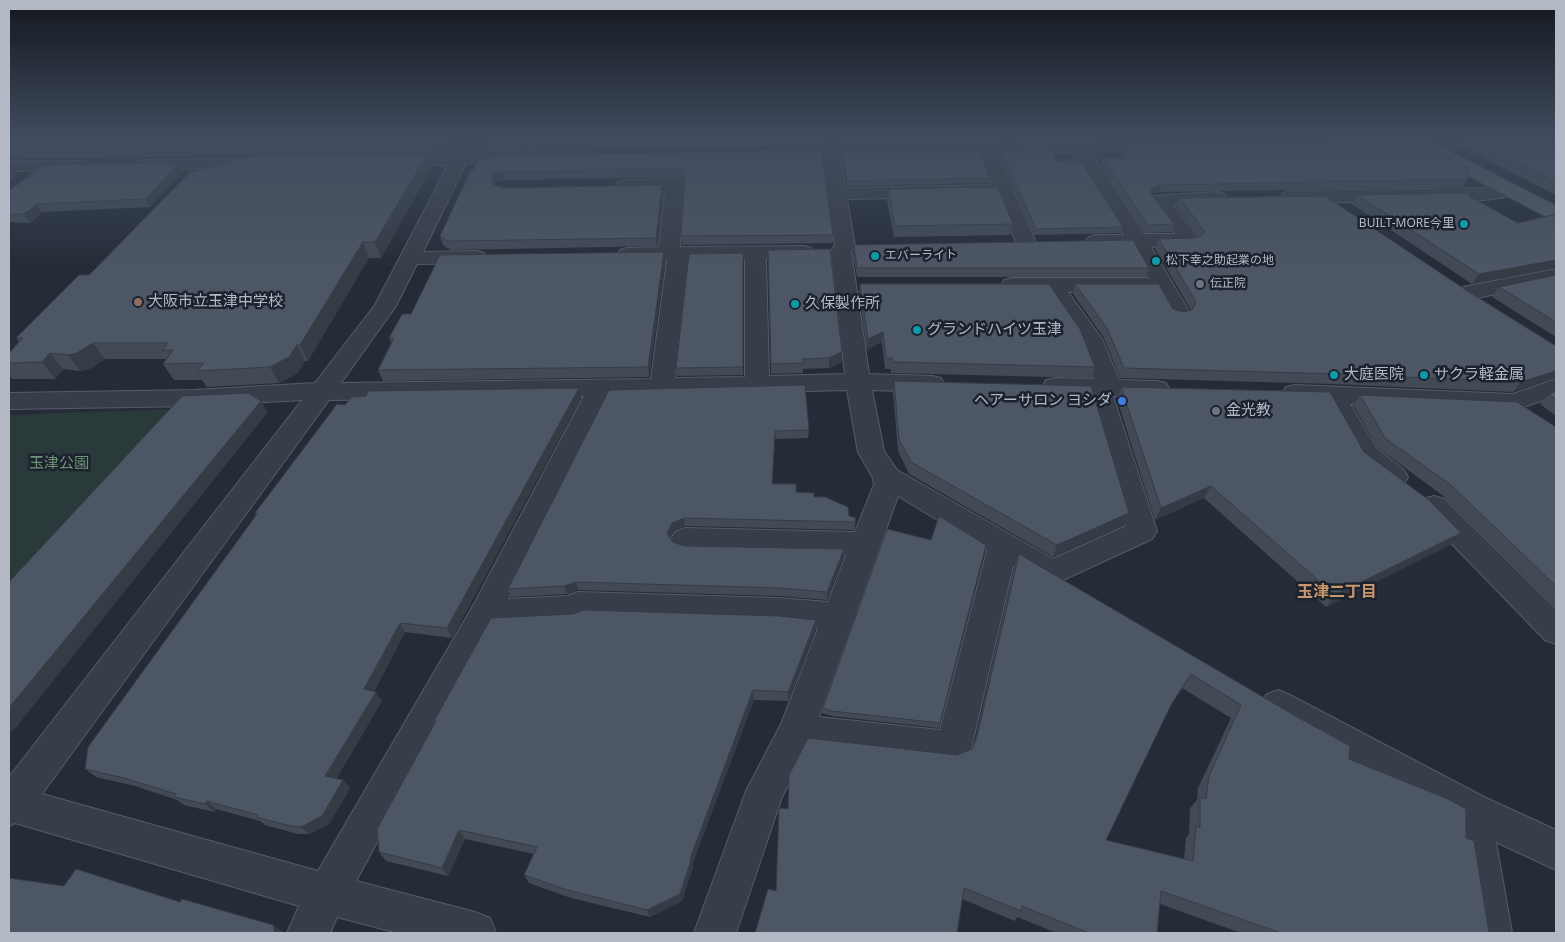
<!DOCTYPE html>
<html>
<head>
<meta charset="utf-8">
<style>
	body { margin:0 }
	#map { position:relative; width:1565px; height:942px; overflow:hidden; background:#252c38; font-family:"Noto Sans",sans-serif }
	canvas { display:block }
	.frame { position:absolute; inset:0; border:10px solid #b3b9c5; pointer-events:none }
</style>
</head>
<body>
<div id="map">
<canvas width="1565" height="942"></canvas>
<div class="frame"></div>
</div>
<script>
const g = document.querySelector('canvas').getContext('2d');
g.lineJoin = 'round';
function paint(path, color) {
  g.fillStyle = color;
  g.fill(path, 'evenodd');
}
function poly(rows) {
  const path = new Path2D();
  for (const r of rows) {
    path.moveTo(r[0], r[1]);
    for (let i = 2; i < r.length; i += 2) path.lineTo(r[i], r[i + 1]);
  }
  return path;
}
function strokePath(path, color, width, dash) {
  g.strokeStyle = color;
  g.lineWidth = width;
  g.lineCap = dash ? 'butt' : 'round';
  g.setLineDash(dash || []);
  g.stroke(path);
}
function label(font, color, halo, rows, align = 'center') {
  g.font = font + ' "Noto Sans","Noto Sans JP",sans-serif';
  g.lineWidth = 5;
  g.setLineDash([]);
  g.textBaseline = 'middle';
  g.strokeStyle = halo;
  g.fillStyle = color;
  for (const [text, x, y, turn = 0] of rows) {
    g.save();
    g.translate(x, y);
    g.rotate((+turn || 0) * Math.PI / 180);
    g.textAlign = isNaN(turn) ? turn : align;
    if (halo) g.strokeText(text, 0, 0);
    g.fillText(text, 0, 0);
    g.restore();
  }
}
paint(poly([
	[180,409,9,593,9,415]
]), '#2a3a3b');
paint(poly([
	[9,138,1289,138,9,159]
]), '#3c4960');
paint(poly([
	[452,138,488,138,480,153,444,154]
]), '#252c38');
const minor = poly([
	[820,138,837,138,838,145,1256,138,1556,138,1556,144,1090,151,1144,234,1175,234,1149,200,1152,196,1217,192,1224,194,1226,198,1224,202,1217,204,1173,205,1200,240,1197,244,1151,247,1190,313,1187,318,1179,320,1171,318,1156,292,1068,292,1102,339,1119,380,1157,381,1166,383,1169,389,1166,395,1157,397,1113,396,1157,531,1152,539,1052,585,1040,582,1013,566,971,749,966,761,953,766,806,749,782,797,736,933,694,933,746,791,781,724,818,628,779,624,587,618,576,622,494,626,356,881,475,912,490,918,496,933,398,933,337,917,330,933,287,933,299,906,15,823,9,826,9,777,302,400,195,406,9,409,9,393,195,390,315,383,375,305,448,165,393,166,387,165,384,161,387,157,393,156,453,154,460,142,466,141,472,142,475,146,472,152,587,149,593,150,596,154,593,158,587,159,466,163,423,252,477,251,484,253,487,257,484,261,477,263,417,264,396,306,341,383,651,379,667,260,627,260,620,258,617,254,620,250,627,248,659,247,665,191,625,192,618,190,616,186,618,182,625,180,675,179,682,181,684,185,680,247,804,246,811,248,814,252,811,256,804,258,766,259,769,376,845,374,831,251,835,245,822,156,782,156,776,155,773,151,776,147,782,146,820,145,820,138],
	[1072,152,1124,235,1096,235,1089,237,1086,241,1089,245,1096,247,1131,247,1149,278,1012,278,1004,280,1001,285,1004,290,1012,292,1047,292,1078,339,1094,379,1055,378,1046,380,1043,386,1046,392,1055,394,1088,395,1126,526,1053,559,897,470,884,451,872,390,932,392,941,390,944,384,941,378,932,376,869,374,851,251,855,246,847,199,997,196,1016,243,1019,247,1026,249,1033,247,1036,243,997,153,1072,152],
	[979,153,992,185,845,188,840,155,979,153],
	[745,259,745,377,675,378,688,260,745,259],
	[847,390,858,452,873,478,874,484,855,532,685,528,675,532,670,540,675,548,685,552,846,555,828,602,779,598,578,592,567,596,508,599,609,396,847,390],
	[584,396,474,604,318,871,42,794,329,400,584,396],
	[898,496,987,550,940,730,819,717,898,496],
	[260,158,266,159,269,163,266,167,143,170,137,169,134,165,137,161,143,160,260,158],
	[9,161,80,161,86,162,89,166,86,170,80,171,9,171,9,161],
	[1512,185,1519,187,1521,191,1519,195,1484,200,1290,203,1283,201,1281,197,1283,193,1290,191,1484,188,1512,185],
	[1556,269,1556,281,1468,300,1460,298,1457,293,1460,288,1468,286,1556,269],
	[1556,379,1556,396,1515,410,1350,404,1377,449,1404,470,1408,477,1404,484,1394,487,1384,484,1357,463,1324,402,1295,401,1286,399,1282,393,1286,387,1295,385,1513,394,1556,379],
	[1434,496,1444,499,1556,609,1556,644,1545,640,1424,515,1420,507,1424,499,1434,496],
	[1278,690,1290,695,1484,797,1556,830,1556,870,1496,842,1512,933,1470,933,1454,821,1266,717,1261,706,1266,695,1278,690]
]);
const major = poly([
	[1402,138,1424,138,1556,206,1556,220,1549,218,1404,142,1402,138]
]);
strokePath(minor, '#565c67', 2);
strokePath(major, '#414752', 2);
paint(minor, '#383e49');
paint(major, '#565d69');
paint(poly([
	[550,138,819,138,818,143,551,148,549,139],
	[838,138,1017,138,1016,140,840,143],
	[1556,138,1556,195,1462,147,1467,139],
	[1123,146,1468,179,1463,187,1159,192,1151,194,1174,224,1171,232,1145,233,1101,166,1103,158,1124,158,1120,153],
	[1001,149,1057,161,1123,227,1121,233,1034,235,1000,155],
	[821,150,833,235,833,243,682,245,681,236,685,183,683,179,675,177,504,180,496,182,494,185,502,188,663,193,657,246,451,250,443,245,440,236,471,170],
	[842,152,990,178,989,183,847,186,842,158],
	[174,164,183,172,150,207,42,212,30,223,9,222,9,190],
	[432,167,381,258,369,258,308,361,305,361,298,373,279,383,207,387,202,380,174,380,163,364,166,359,105,359,90,369,80,371,63,369,55,379,12,379,9,375,9,353,19,342,16,338],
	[889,189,1013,224,1010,235,894,237,887,200],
	[1357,195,1469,196,1518,223,1556,214,1556,268,1472,284,1352,204],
	[1180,198,1466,290,1555,346,1513,392,1332,384,1120,378,1104,338,1073,294,1075,284,1183,312,1191,310,1155,249,1159,239,1194,238,1199,237,1177,207],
	[854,245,1149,268,1146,277,857,277,853,254],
	[768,250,842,362,829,368,803,369,803,373,771,374],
	[743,253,743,375,677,376,676,368],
	[665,262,649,377,383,381,378,370,391,343,389,338,411,314],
	[1556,275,1556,337,1492,297,1499,287],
	[860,284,1095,367,1091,378,891,373,891,369,885,369,882,342,867,350,859,294],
	[894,381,1129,513,1124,525,1053,557,909,474,898,451,893,392],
	[1121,387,1364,452,1461,533,1450,545,1326,607,1204,498,1155,520,1117,399],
	[579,388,581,398,452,638,405,632,374,691,382,701,336,779,343,780,350,788,329,824,309,834,298,834,265,825,260,821,216,809,214,812,184,805,177,800,135,786,96,777,85,769,256,515,255,513,345,405],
	[609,390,809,430,808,438,775,439,772,484,796,492,814,497,849,516,856,518,855,526,854,530,685,526,673,531,670,537,673,542,684,546,844,549,843,557,827,600,779,596,578,590,567,594,511,597,508,589],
	[1556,391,1556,416,1540,404,1549,394],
	[1360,395,1556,427,1556,607,1442,495,1378,448,1353,405],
	[931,540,986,545,939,728,832,716,822,713,823,708],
	[1019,554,1349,759,1466,838,1489,933,1491,933,1241,933,1160,904,1157,933,1057,933,1017,917,1015,921,962,899,776,891,788,809,957,755,972,749,974,745,1014,568],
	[1182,688,1231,718,1198,788,1197,800,1190,808,1189,834,1186,838,1184,859,1106,840,1171,705],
	[816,620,815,630,788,701,754,700,692,865,693,867,682,901,650,917,571,898,529,883,524,875,534,854,465,839,448,876,386,861,379,852,435,723,434,721]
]), '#424a56');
paint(poly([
	[428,153,432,167,381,258,375,242],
	[173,163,176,168,179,164,183,172,150,207,145,199],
	[13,166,18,174,9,182,9,169],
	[502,172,504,180,496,182,493,187,491,179,494,174],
	[662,185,663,193,657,246,656,238],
	[1162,185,1159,192,1151,194,1150,192,1154,187],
	[37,204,42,212,30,223,24,214],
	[363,242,369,258,308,361,300,345],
	[664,252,665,262,649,377,648,367],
	[1556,260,1556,268,1472,284,1479,274],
	[883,332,882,342,867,350,868,339],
	[93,343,105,359,90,369,80,371,68,355],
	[297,345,305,361,298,373,279,383,270,367],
	[842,352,842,362,829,368,829,358],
	[50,353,63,369,55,379,42,362],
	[1556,371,1556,378,1513,392,1521,382],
	[579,388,581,398,452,638,447,628],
	[261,401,268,412,14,730,9,732,9,708],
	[775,431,775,439,772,492,772,484],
	[1211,486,1204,498,1155,520,1161,508],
	[1129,513,1124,525,1053,557,1057,545],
	[684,518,685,526,673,531,668,541,667,533,672,523],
	[1461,533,1450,545,1326,607,1335,595],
	[844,549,843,557,827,600,827,592],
	[576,582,578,590,567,594,564,586],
	[816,620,815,630,788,701,788,692],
	[400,623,405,632,371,698,364,689],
	[753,690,754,700,692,865,693,867,682,901,650,917,647,910,690,859],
	[376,692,382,701,332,785,325,776],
	[343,780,350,788,329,824,309,834,301,827],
	[207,801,216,809,214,812,205,804],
	[459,830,465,839,448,876,442,868],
	[273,925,285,933,275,933]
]), '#363c46');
const building = poly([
	[1556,138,1556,182,1467,139,1481,138,1556,138],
	[1416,141,1467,167,1468,179,1162,185,1154,187,1150,192,1174,224,1148,225,1103,158,1131,158,1123,146,1416,141],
	[1050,148,1057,161,1080,160,1123,227,1036,229,1001,149,1050,148],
	[821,150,833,235,681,236,685,177,682,171,674,169,502,172,494,174,491,179,494,185,502,188,662,185,656,238,448,241,440,236,471,170,473,170,477,160,491,156,821,150],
	[979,150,990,178,847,181,842,152,979,150],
	[428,153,375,242,363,242,300,345,297,345,289,357,270,367,197,371,204,363,163,364,173,350,162,350,168,343,93,343,77,353,68,355,50,353,42,362,9,363,9,353,23,338,16,338,79,275,89,275,189,173,249,156,428,153],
	[173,163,171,165,179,164,145,199,37,204,24,214,9,214,9,190,11,189,44,165,173,163],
	[998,187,1013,224,895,226,889,189,998,187],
	[1469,193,1469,196,1518,223,1556,214,1556,260,1479,274,1357,195,1469,193],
	[1325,196,1466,290,1556,346,1556,371,1521,382,1338,374,1124,368,1107,328,1075,284,1159,284,1173,309,1183,312,1192,310,1196,302,1159,239,1194,238,1201,236,1205,232,1180,198,1325,196],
	[1133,240,1149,268,857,268,854,245,1133,240],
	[830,249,842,352,829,358,803,359,803,363,771,364,768,250,830,249],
	[664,252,648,367,378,370,394,338,389,338,402,314,411,314,440,255,664,252],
	[743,253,743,367,676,368,689,254,743,253],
	[1556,275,1556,322,1499,287,1556,275],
	[860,284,1049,284,1080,329,1095,367,893,362,892,358,886,358,883,332,868,339,860,284],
	[894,381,1091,386,1129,513,1057,545,911,462,899,439,894,381],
	[805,385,809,430,775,431,772,484,796,484,796,492,814,493,814,497,825,497,848,507,849,516,856,518,854,522,684,518,672,523,667,533,673,542,684,546,844,549,827,592,779,588,576,582,564,586,508,589,609,390,805,385],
	[1121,387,1330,392,1364,452,1430,501,1461,533,1335,595,1211,486,1161,508,1121,387],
	[579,388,447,628,400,623,364,689,376,692,325,776,343,780,322,816,301,827,290,826,256,817,258,815,207,801,205,804,174,797,176,794,124,778,85,769,88,747,257,514,255,513,337,404,345,405,352,397,366,396,368,391,579,388],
	[1556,391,1556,400,1549,394,1556,391],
	[248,393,261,401,9,708,9,582,182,396,248,393],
	[1360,395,1517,402,1556,427,1556,586,1451,485,1385,438,1360,395],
	[939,516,986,545,940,723,832,711,823,708,887,529,931,540,939,516],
	[1019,554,1299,718,1350,746,1349,759,1448,799,1466,809,1466,838,1474,841,1489,933,1491,933,1281,933,1161,891,1157,933,1089,933,1022,906,1021,911,964,888,957,933,755,933,768,889,776,891,779,808,788,809,789,775,808,738,957,755,972,749,977,737,1019,554],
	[1191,674,1241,705,1209,776,1206,799,1200,797,1200,828,1196,826,1193,861,1106,840,1171,705,1191,674],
	[584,610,779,616,816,620,788,692,753,690,690,859,691,860,680,894,647,910,567,890,524,875,537,847,459,830,442,868,379,852,377,829,436,721,434,721,491,618,573,614,584,610],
	[76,869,180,902,182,899,273,925,275,933,9,933,9,878,64,886,76,869]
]);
paint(building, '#4d5664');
strokePath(building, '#363c46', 1);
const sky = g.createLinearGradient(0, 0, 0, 270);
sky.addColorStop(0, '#14181f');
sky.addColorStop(0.51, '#404b5e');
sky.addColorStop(1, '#404b5e00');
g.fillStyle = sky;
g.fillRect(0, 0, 1565, 270);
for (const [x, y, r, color] of [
	[1464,224,5,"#0f9aa8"],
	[875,256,5,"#0f9aa8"],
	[1156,261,5,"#0f9aa8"],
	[1200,284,5,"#6b7280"],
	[138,302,5,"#8d6e63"],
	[795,304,5,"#0f9aa8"],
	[917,330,5,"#0f9aa8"],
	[1334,375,5,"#0f9aa8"],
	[1424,375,5,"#0f9aa8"],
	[1122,401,5,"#3f7fe0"],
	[1216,411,5,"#6b7280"]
]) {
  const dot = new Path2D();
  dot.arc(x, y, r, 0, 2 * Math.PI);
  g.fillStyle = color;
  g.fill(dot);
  strokePath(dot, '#1d232e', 2);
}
label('12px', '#b3b9c5', '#1d232e', [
	["BUILT-MORE今里",1454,224,"right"],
	["エバーライト",885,256],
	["松下幸之助起業の地",1166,261],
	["伝正院",1210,284]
], 'left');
label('15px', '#b3b9c5', '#1d232e', [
	["大阪市立玉津中学校",148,302],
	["久保製作所",805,304],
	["グランドハイツ玉津",927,330],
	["大庭医院",1344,375],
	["サクラ軽金属",1434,375],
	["ヘアーサロン ヨシダ",1112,401,"right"],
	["金光教",1226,411]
], 'left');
label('15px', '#6d9377', '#1d232e', [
	["玉津公園",59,464]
]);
label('bold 16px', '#c8976b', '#1d232e', [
	["玉津二丁目",1337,592]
]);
</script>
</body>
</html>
